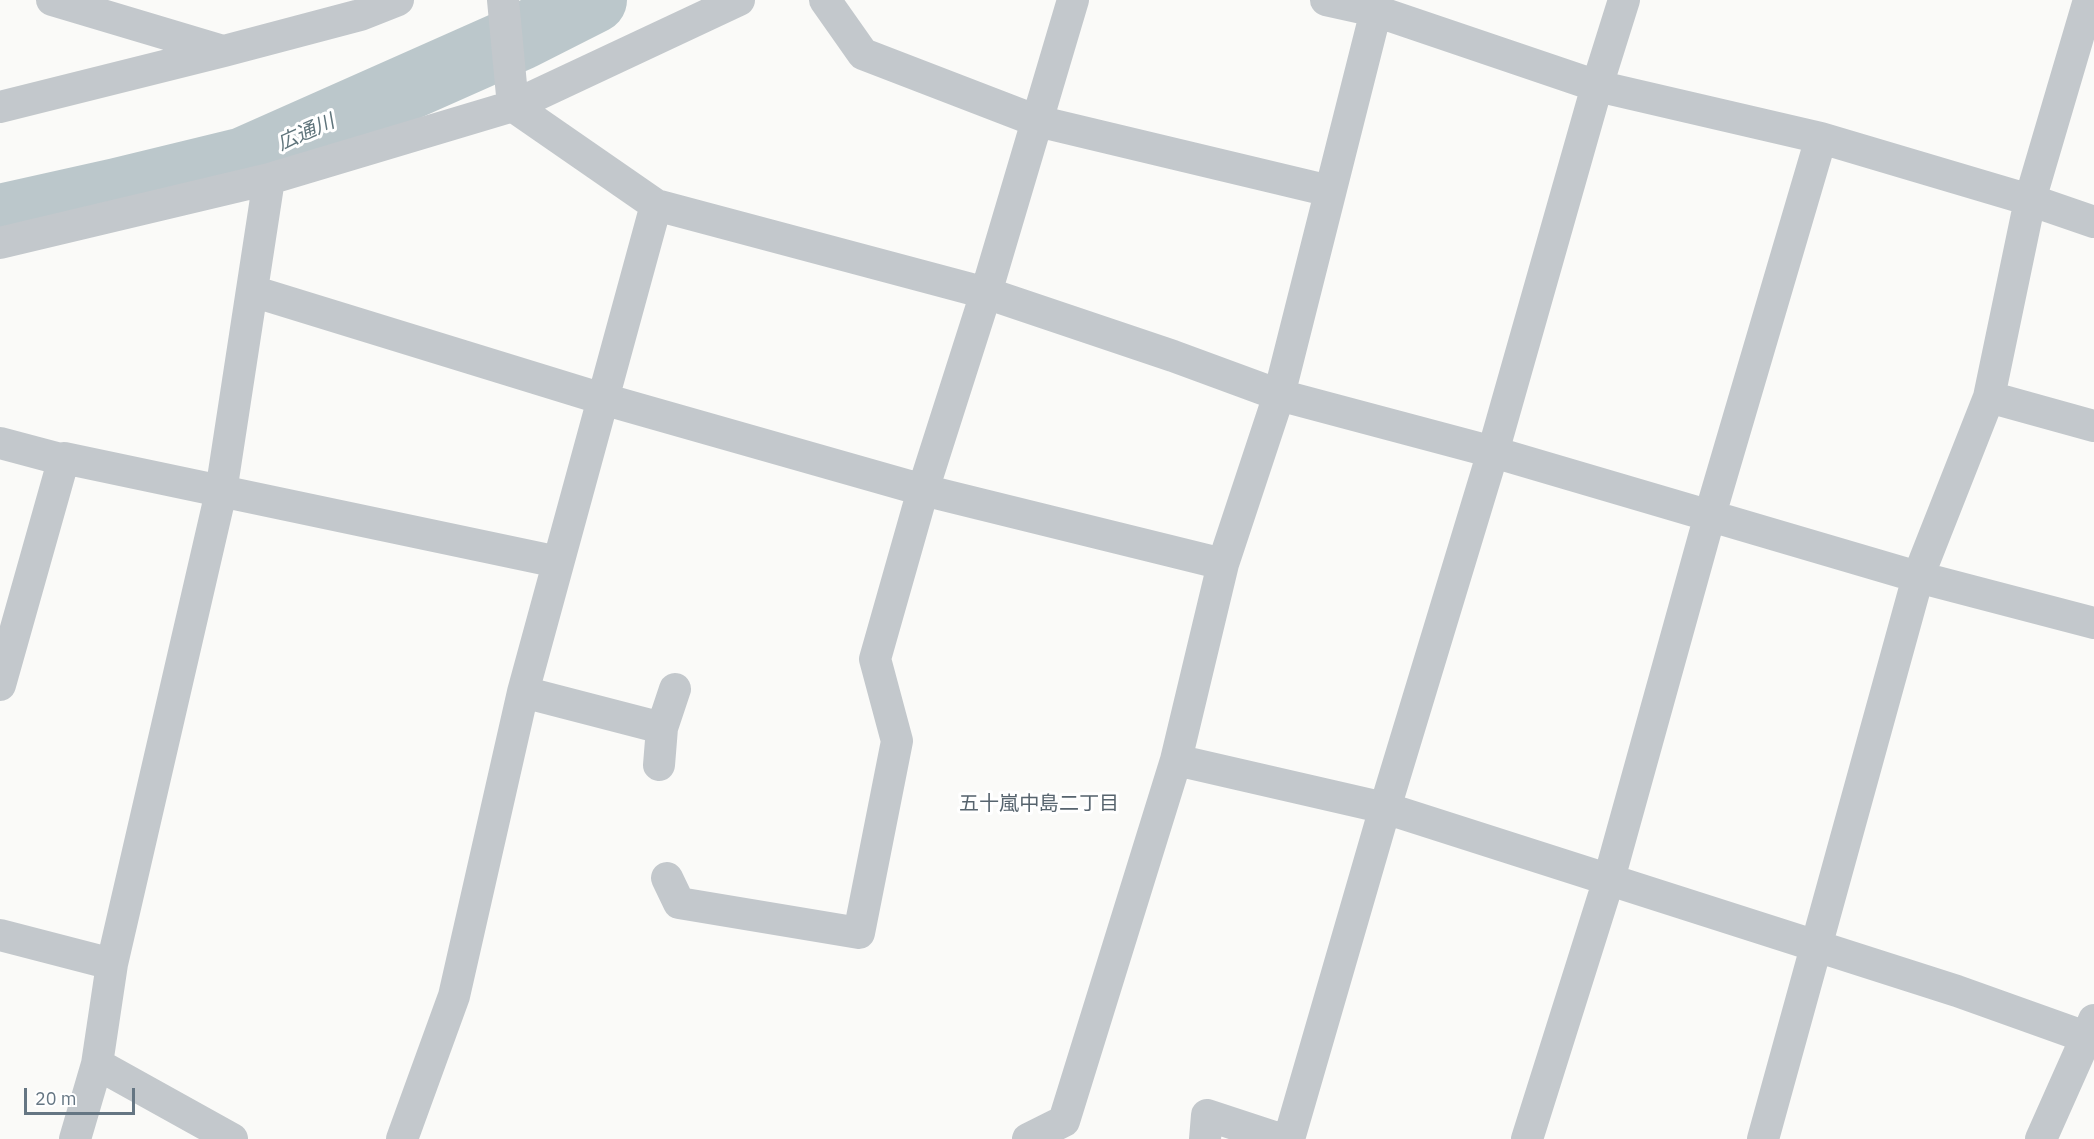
<!DOCTYPE html>
<html>
<head>
<meta charset="utf-8">
<style>
	body { margin:0 }
	#map { position:relative; width:2094px; height:1139px; overflow:hidden; background:#fafaf8; font-family:"IBM Plex Sans",sans-serif }
	canvas { display:block }
	.scale { position:absolute; left:24px; top:1088px; width:111px; height:27px; box-sizing:border-box; border:3px solid #657683; border-top:0; padding-left:8px; font-size:18px; line-height:21px; white-space:nowrap; color:#657683; -webkit-text-stroke:4px #fff; paint-order:stroke }
</style>
</head>
<body>
<div id="map">
<canvas width="2094" height="1139"></canvas>
<div class="scale">20 m</div>
</div>
<script>
const g = document.querySelector('canvas').getContext('2d');
g.lineJoin = 'round';
function poly(rows) {
  const path = new Path2D();
  for (const r of rows) {
    path.moveTo(r[0], r[1]);
    for (let i = 2; i < r.length; i += 2) path.lineTo(r[i], r[i + 1]);
  }
  return path;
}
function strokePath(path, color, width, dash) {
  g.strokeStyle = color;
  g.lineWidth = width;
  g.lineCap = dash ? 'butt' : 'round';
  g.setLineDash(dash || []);
  g.stroke(path);
}
function label(font, color, halo, rows, align = 'center') {
  g.font = font + ' "IBM Plex Sans","Noto Sans JP",sans-serif';
  g.lineWidth = 6;
  g.setLineDash([]);
  g.textBaseline = 'middle';
  g.strokeStyle = halo;
  g.fillStyle = color;
  for (const [text, x, y, turn = 0] of rows) {
    g.save();
    g.translate(x, y);
    g.rotate((+turn || 0) * Math.PI / 180);
    g.textAlign = isNaN(turn) ? turn : align;
    if (halo) g.strokeText(text, 0, 0);
    g.fillText(text, 0, 0);
    g.restore();
  }
}
strokePath(poly([
	[0,217,117,191,244,160,521,37,594,0]
]), '#bbc7cb', 66);
strokePath(poly([
	[52,0,223,51],
	[503,0,513,106,739,0],
	[825,0,863,54,1037,121,1330,191],
	[1326,0,1376,11],
	[0,107,224,51,360,15,398,0],
	[0,243,269,179,513,106,656,205,986,293,1173,356,1279,395,1493,452,1918,577,2094,623],
	[252,291,603,399,656,205],
	[1989,397,2030,200,2089,0],
	[0,443,64,460],
	[1223,564,1279,395,1376,11,1597,86,1821,138,2030,200,2094,222],
	[0,685,64,458,558,562],
	[675,689,662,728,523,692,603,399,923,490,986,293,1073,0],
	[659,765,662,728],
	[667,878,679,903,859,933,897,741,875,659,923,490,1223,564,1176,760,1385,808,1957,991,2094,1040],
	[0,935,112,964],
	[97,1064,232,1139],
	[75,1139,97,1064,112,964,221,492,269,179],
	[402,1139,454,996,523,692],
	[1028,1139,1064,1121,1176,760],
	[1205,1139,1207,1115,1280,1139],
	[1289,1139,1385,808,1493,452,1597,86,1624,0],
	[1527,1139,1609,879,1710,515,1821,138],
	[1763,1139,1918,577,1989,397,2094,426],
	[2041,1139,2094,1020]
]), '#c3c8cc', 32);
label('italic 20px', '#60757c', '#fff', [
	["広通川",306,133,-24]
]);
label('20px', '#57646e', '#fff', [
	["五十嵐中島二丁目",1039,804]
]);
</script>
</body>
</html>
